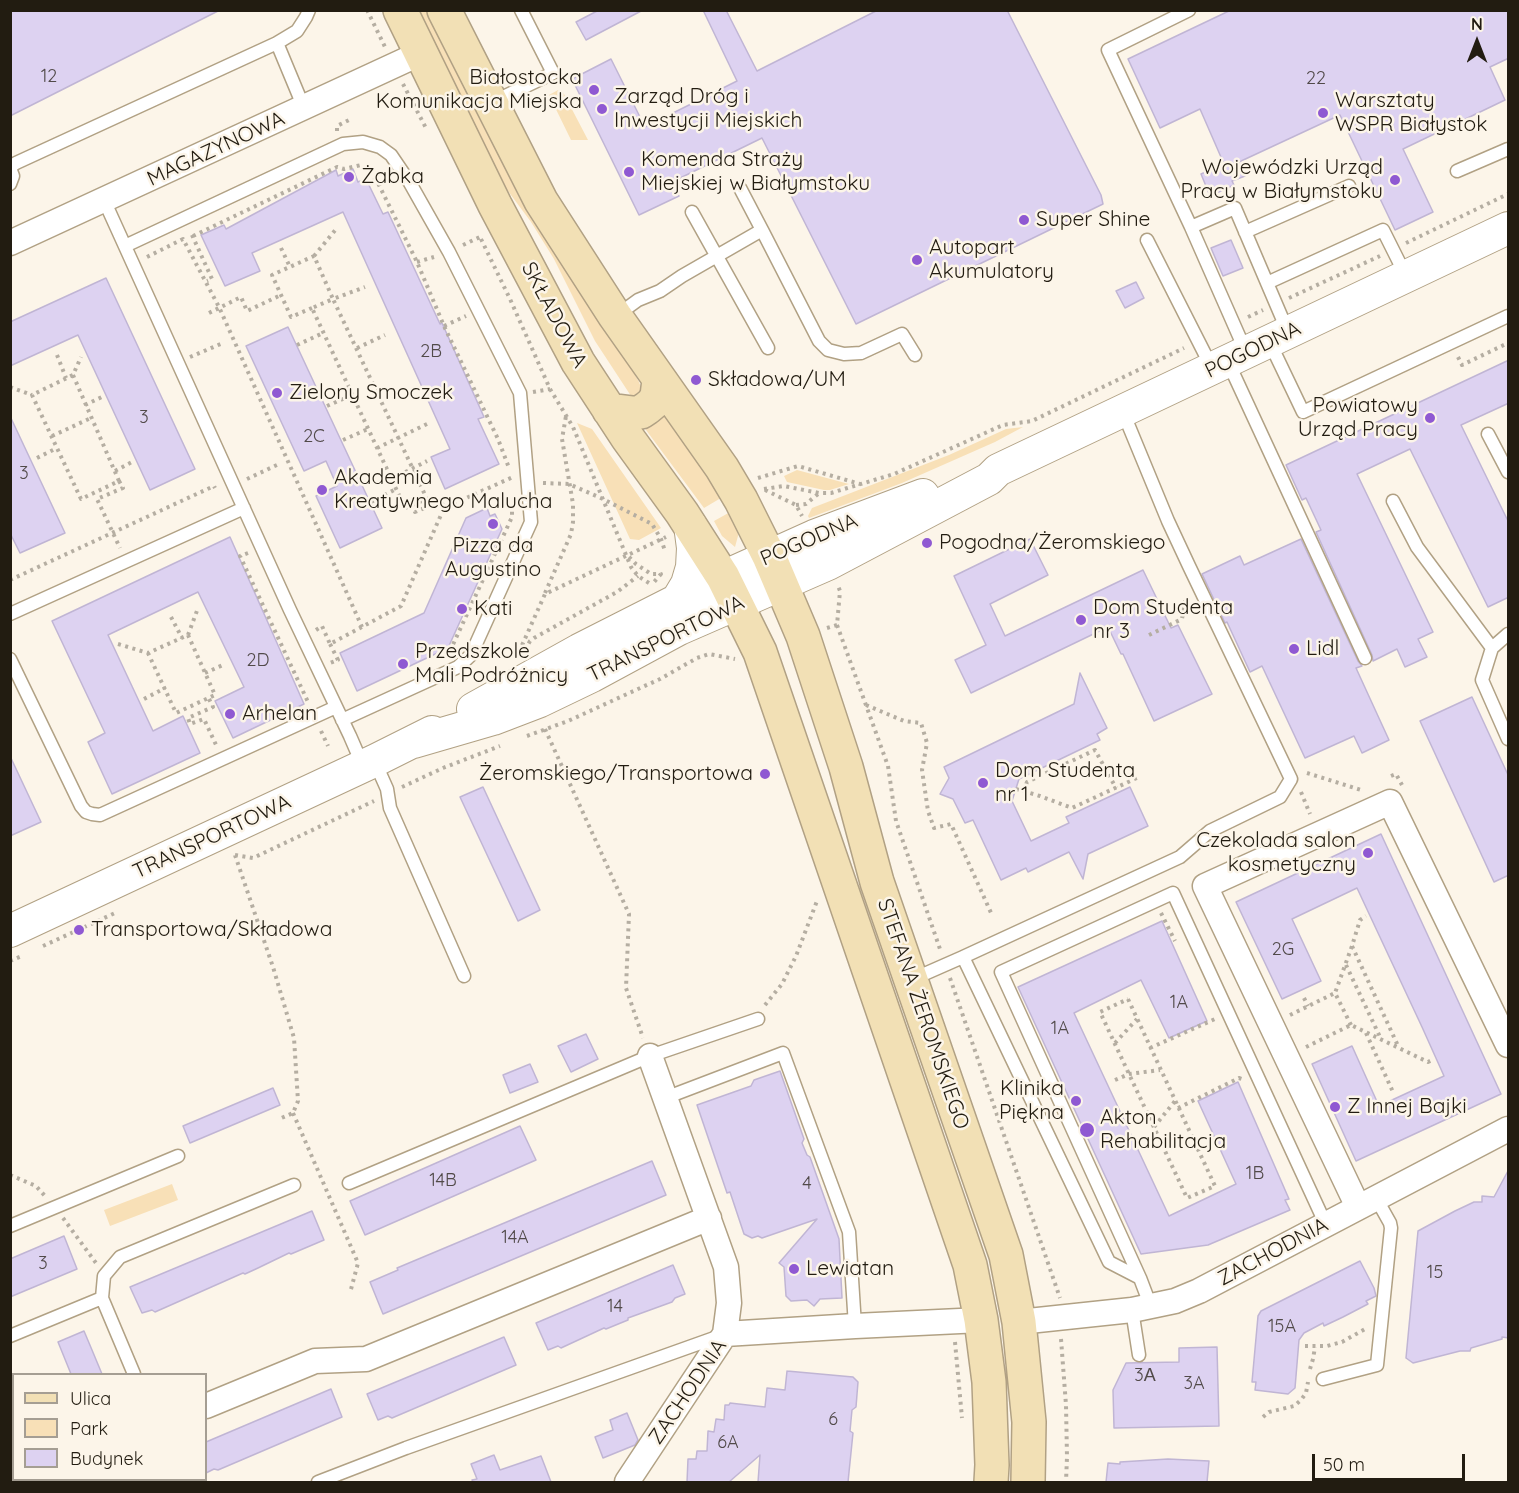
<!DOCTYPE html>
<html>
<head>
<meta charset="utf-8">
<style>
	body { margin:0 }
	#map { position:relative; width:1519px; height:1493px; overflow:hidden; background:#fcf5e9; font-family:Quicksand,sans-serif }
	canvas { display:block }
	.frame { position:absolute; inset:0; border:12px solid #221c11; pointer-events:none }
	.legend { position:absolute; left:12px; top:1373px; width:195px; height:108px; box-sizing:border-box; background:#fcf5e9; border:2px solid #a59e93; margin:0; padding:8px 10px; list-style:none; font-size:18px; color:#221c11 }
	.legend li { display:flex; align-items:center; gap:12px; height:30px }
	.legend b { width:30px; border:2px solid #a59e93 }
	.north { position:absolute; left:1447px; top:12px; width:60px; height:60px; -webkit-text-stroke:4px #fcf5e9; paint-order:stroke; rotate:0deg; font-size:16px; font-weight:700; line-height:24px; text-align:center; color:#221c11 }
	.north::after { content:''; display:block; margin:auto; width:21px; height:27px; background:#221c11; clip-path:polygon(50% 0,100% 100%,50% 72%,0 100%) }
	.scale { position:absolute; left:1312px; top:1454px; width:153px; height:27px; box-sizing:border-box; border:3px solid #221c11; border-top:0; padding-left:8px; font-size:18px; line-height:21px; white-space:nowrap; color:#221c11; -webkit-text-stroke:4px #fcf5e9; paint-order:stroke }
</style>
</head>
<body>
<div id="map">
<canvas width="1519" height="1493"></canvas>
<div class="frame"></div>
<ul class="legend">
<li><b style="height:8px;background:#f2e0b5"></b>Ulica</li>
<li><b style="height:16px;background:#f8e0b7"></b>Park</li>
<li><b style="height:16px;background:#ddd2f1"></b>Budynek</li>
</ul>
<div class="north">N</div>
<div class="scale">50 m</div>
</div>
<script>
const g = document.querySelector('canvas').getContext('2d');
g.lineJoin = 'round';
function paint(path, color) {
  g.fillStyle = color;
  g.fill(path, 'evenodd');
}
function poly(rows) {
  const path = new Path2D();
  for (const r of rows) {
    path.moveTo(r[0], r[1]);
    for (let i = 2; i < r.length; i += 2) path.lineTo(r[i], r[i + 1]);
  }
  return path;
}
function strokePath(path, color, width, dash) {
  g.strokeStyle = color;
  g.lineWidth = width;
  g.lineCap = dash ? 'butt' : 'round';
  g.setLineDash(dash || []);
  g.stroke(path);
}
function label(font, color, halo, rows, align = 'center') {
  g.font = font + ' Quicksand,sans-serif';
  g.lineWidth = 5;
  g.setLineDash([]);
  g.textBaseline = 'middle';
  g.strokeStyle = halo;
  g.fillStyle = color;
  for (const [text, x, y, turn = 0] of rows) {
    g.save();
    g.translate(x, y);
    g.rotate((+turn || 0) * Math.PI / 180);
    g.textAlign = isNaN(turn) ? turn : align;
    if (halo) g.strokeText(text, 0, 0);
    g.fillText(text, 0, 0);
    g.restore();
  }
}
paint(poly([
	[417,11,437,11,639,382,643,393,638,399,631,396,595,341,554,259,531,222,505,187],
	[558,90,562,91,564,94,588,140,571,140,549,95],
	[663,405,726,495,704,508,643,426],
	[577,423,592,429,661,528,639,540,630,539],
	[1023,427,995,442,902,483,809,518,808,516,812,508,949,455,1006,429],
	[797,470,849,484,830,490,824,490,787,482,784,476],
	[732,511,738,521,738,536,735,547,722,536,714,521],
	[172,1184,178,1200,110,1226,104,1210]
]), '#f8e0b7');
const building = poly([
	[10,10,220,10,10,116,10,10],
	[599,10,643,10,586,40,576,22,599,10],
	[703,10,726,10,757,71,878,10,1007,10,1101,195,1103,204,856,324,762,138,672,182,679,196,639,215,572,79,611,59,645,127,737,81,703,10],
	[1231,10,1509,10,1509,58,1490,67,1505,100,1403,149,1433,212,1395,230,1340,115,1239,162,1245,176,1232,181,1234,185,1210,196,1201,174,1224,164,1200,109,1160,128,1128,59,1231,10],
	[353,169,358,182,366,179,383,214,388,212,440,324,442,323,484,417,478,419,499,464,445,489,431,457,450,449,343,212,252,253,260,271,225,286,201,235,224,225,226,229,336,170,338,176,353,169],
	[1231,240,1243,268,1223,276,1211,248,1231,240],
	[106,278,195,469,150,490,78,335,10,366,10,322,106,278],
	[1136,282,1144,298,1125,308,1116,291,1136,282],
	[288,327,382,528,340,548,316,496,337,486,326,461,304,471,246,346,288,327],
	[1509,360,1509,403,1461,425,1509,523,1509,597,1488,607,1410,449,1357,474,1433,632,1418,639,1427,657,1405,667,1397,649,1373,661,1372,655,1316,532,1321,530,1306,498,1302,500,1286,465,1509,360],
	[10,416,65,533,20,553,10,533,10,416],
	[487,508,490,516,495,514,502,529,448,648,357,691,340,653,424,613,466,518,487,508],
	[230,537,304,704,233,738,215,701,244,687,198,592,108,635,153,731,183,716,200,753,112,794,88,742,105,733,52,621,230,537],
	[1030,539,1048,575,990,604,1005,636,1143,570,1171,628,1178,625,1212,694,1154,721,1123,654,1121,654,1108,627,971,693,955,660,986,645,954,576,1030,539],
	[1301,539,1358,661,1362,666,1356,668,1389,740,1362,753,1354,736,1305,758,1262,666,1250,672,1227,622,1225,623,1202,574,1240,556,1244,565,1301,539],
	[1080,673,1107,728,1097,734,1100,740,1019,779,1012,801,1031,841,1069,823,1066,817,1130,787,1148,826,1088,854,1083,879,1069,852,1028,872,1026,868,1001,880,973,820,965,823,953,799,940,794,949,778,944,767,1074,704,1080,673],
	[1472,697,1509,777,1509,875,1494,882,1420,721,1472,697],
	[10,756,41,822,10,836,10,756],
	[483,787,540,910,518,921,460,797,483,787],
	[1381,834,1501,1094,1356,1161,1312,1064,1352,1046,1379,1106,1444,1076,1422,1027,1357,888,1292,919,1321,981,1282,999,1236,902,1381,834],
	[1162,921,1207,1021,1169,1038,1141,980,1074,1013,1169,1216,1236,1184,1198,1101,1238,1082,1289,1199,1285,1200,1290,1210,1208,1245,1141,1254,1018,987,1162,921],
	[586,1034,598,1059,571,1072,558,1046,586,1034],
	[530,1064,538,1082,510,1093,503,1075,530,1064],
	[780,1071,804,1139,802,1143,807,1155,810,1157,839,1239,842,1298,820,1299,814,1306,807,1300,791,1301,786,1296,784,1267,779,1263,817,1219,762,1238,758,1236,752,1238,744,1234,730,1192,727,1193,697,1105,751,1086,754,1080,780,1071],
	[273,1088,280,1105,190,1143,183,1126,273,1088],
	[520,1126,536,1160,365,1235,350,1201,520,1126],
	[652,1161,666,1195,383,1314,370,1282,398,1270,397,1268,652,1161],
	[1509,1169,1509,1338,1502,1337,1502,1339,1471,1348,1470,1351,1460,1351,1413,1363,1406,1358,1418,1231,1455,1211,1474,1202,1482,1202,1482,1196,1494,1197,1509,1169],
	[312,1211,324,1240,291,1254,289,1253,258,1268,245,1274,243,1273,155,1312,152,1310,142,1313,130,1287,312,1211],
	[64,1236,77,1269,10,1297,10,1259,64,1236],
	[1360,1261,1374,1288,1376,1296,1366,1301,1368,1304,1343,1317,1324,1326,1323,1323,1304,1333,1299,1340,1295,1388,1288,1394,1255,1390,1256,1382,1252,1382,1258,1316,1261,1311,1360,1261],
	[673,1265,685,1294,675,1298,672,1302,628,1318,628,1320,606,1329,604,1328,561,1348,558,1346,548,1350,536,1323,673,1265],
	[84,1331,92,1350,102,1374,71,1374,58,1342,84,1331],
	[504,1337,516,1365,392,1418,388,1416,378,1420,367,1394,504,1337],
	[1217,1347,1219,1426,1114,1428,1113,1390,1126,1363,1179,1362,1179,1348,1217,1347],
	[787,1371,853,1377,858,1382,856,1407,852,1410,850,1431,853,1433,848,1482,758,1482,760,1455,729,1482,687,1482,688,1459,696,1459,697,1451,707,1451,708,1431,714,1432,716,1419,724,1420,725,1405,729,1405,730,1403,765,1407,767,1388,785,1390,787,1371],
	[331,1389,342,1417,218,1470,214,1469,206,1473,206,1442,331,1389],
	[627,1413,638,1440,635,1445,603,1458,595,1437,613,1430,610,1420,627,1413],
	[494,1455,500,1470,541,1456,551,1482,473,1482,472,1480,477,1479,471,1464,494,1455],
	[1168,1459,1209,1461,1207,1482,1106,1482,1108,1463,1120,1464,1120,1462,1168,1459]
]);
paint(building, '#ddd2f1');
strokePath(building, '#c0b5d4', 1.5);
const service = poly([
	[1189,10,1108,50,1191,227],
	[493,102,553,73,521,10],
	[304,108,277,43,297,31,306,17,309,10],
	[10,167,16,163,277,43],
	[10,168,13,176,10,184],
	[1457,171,1508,149],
	[740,188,762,230],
	[104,200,290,610,350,736,363,766],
	[692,212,768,348],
	[1245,232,1349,186],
	[1147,240,1212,368],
	[125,246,343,144,363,142,380,147,391,155,410,183,449,252,520,393,531,522,471,655,458,667,342,720],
	[1267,283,1383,230,1406,276],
	[616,316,638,300,660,291,682,276,762,230,819,341,828,350,844,354,861,353,902,334,915,355],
	[1270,343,1303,412,1508,316],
	[1246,352,1191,227,1235,208,1288,332],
	[1228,362,1365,658],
	[1123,412,1168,521,1189,566,1291,779,1280,797,1210,831,1180,857,963,957,1109,1262,1140,1278,1151,1307],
	[1488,434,1508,472],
	[1393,501,1417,547,1492,648],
	[10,614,244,508],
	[1508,634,1492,648,1482,680,1508,739],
	[10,659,81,806,86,812,92,814,100,815,336,707],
	[375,762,387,789,390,808,464,976],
	[913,979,963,957],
	[665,1098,783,1053,849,1232,855,1326],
	[349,1183,650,1056,758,1019],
	[10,1226,178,1156],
	[1140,1278,1001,972,1173,893,1326,1225],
	[1132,1310,1139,1355],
	[10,1336,102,1298],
	[134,1374,102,1298,104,1276,120,1257,294,1185],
	[1323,1379,1377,1365,1391,1228,1390,1223,1376,1198],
	[177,1480,178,1482],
	[318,1482,406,1448,720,1336]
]);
const minor = poly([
	[10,243,421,53],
	[650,1056,726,1267,729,1303,725,1334],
	[1358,1207,1205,886,1390,802,1508,1045],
	[1019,1322,1132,1310,1175,1301,1199,1291,1508,1129],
	[206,1406,315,1361,366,1359,709,1218],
	[627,1482,725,1334,855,1326,981,1320]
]);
const tertiary = poly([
	[678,599,687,584,692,567,693,548,690,525],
	[473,709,579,650,723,577,814,536,923,495],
	[414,742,493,719,540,701,592,676,679,629,828,564,989,479,998,470,1508,228],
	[10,931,374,761,432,732]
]);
const secondary = poly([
	[400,10,495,205,578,362,627,437,682,513,723,577,760,652,970,1265,981,1320,989,1382,992,1465,991,1482],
	[444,10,541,201,615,316,722,468,741,500,769,556,803,636,846,767,877,882,1006,1255,1019,1322,1029,1422,1028,1482],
	[609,410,633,413,641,412,647,408,653,403,657,396,659,380]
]);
strokePath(service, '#b1a184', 15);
strokePath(minor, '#b1a184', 27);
strokePath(tertiary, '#b1a184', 34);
strokePath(secondary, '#b1a184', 36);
strokePath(poly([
	[367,10,385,47],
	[403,84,427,130],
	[337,131,337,126,351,119],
	[192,235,212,279,207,281],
	[193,236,337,167,344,169,361,165,377,181,417,262,444,326,498,439,509,468],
	[481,239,510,299,550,389,573,427,631,567,638,576,652,585],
	[1406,243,1508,194],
	[463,245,480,237],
	[281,248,290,267],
	[314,256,337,228],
	[147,257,183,239,219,307,362,627],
	[417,262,434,257],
	[1289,298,1380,256],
	[312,308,291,317,272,275,314,256,333,299,365,287],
	[209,313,241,297,247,311,281,295],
	[1248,317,1263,310],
	[444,326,466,316],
	[297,345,323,333],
	[357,348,385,335],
	[57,355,66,378],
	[190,357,223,343],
	[1458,357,1462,365,1508,343],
	[73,375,119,481,81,499,32,395,73,375,81,357],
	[10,387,32,395],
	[533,392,550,389],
	[85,405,104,396],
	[327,406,352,395],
	[52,436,91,418],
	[343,440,368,429],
	[377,448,429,423],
	[37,458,57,448],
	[115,471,132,462],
	[758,478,798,466,860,484],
	[247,479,279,464],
	[392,479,427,461],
	[119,481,123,488,97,499,120,548],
	[543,483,569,484,603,499,652,524,661,539,665,551],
	[764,489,784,486,819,493,831,493,894,474,1003,425,1032,421,1184,348],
	[765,490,796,505,802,516],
	[371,502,396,489],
	[412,505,427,499,333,299,312,308,405,508,412,505,415,512,441,501,444,508],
	[796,505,806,504,818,494],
	[248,553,240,556,308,702],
	[629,557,636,564,651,574,661,574,654,582],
	[10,580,214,486,215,488],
	[545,593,571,534,573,522,573,504,562,439,566,416],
	[171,617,182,638],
	[837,625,888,766,896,821,941,952],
	[827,628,837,625,840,591,838,586],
	[316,630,322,626,330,644,401,606,444,508,513,477],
	[188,635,198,608],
	[1149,635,1182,619,1186,596],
	[118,644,148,653,188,635,215,695,176,713,148,653],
	[330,644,338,660,330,663],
	[525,650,530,641,534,638,617,592,638,576],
	[450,651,512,517,512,508],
	[519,652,545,594,666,537],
	[205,673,223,665],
	[144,699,165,688],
	[209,699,213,707,188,718,190,724,204,719,217,747],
	[866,705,904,721,921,723,927,743,922,770,928,811,934,828,951,824,992,915],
	[545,729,629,914,626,988,643,1038],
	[321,731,328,746],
	[527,736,568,721,660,679,697,658,709,654,735,659],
	[1307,773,1361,790],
	[1391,776,1396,774,1402,785],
	[402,787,443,768,500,746],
	[1016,789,1040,796,1072,808,1139,777],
	[1024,791,1027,782,1095,750,1116,788],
	[1301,792,1310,814],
	[235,855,253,858,374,801],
	[235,855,273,967,294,1038,298,1101,293,1113,279,1119],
	[1161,913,1175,941],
	[43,946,115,913],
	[1352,946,1399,1048],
	[10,961,22,956],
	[1346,965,1381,1039],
	[950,978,1060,1298],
	[1304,998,1308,1006],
	[1128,999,1215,1186,1187,1198,1100,1012,1128,999],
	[765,1005,782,984,796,956,817,901],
	[1290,1015,1335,993],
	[1351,1025,1335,993,1352,946,1360,920,1366,916],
	[1366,1033,1393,1092],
	[1115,1043,1137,1019],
	[1306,1047,1351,1025,1428,1062,1432,1060],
	[1150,1048,1215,1019],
	[1115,1080,1129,1074,1160,1070],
	[1178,1108,1239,1078,1242,1079],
	[293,1113,358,1263,350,1293],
	[1154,1127,1175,1101],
	[10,1175,36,1186,45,1196],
	[63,1218,96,1263],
	[1061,1339,1066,1405,1067,1457,1066,1482],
	[955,1342,962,1418],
	[1305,1346,1327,1346,1342,1342,1365,1329],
	[1310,1369,1313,1359,1315,1347],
	[1263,1417,1269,1412,1294,1406,1301,1400,1306,1393,1308,1382]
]), '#b5aea2', 4, [3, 4.5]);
strokePath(service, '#fff', 12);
strokePath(minor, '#fff', 24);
strokePath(tertiary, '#fff', 32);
strokePath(secondary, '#f2e0b5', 33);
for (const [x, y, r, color] of [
	[594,90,6,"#8f59d2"],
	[602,109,6,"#8f59d2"],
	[1323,113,6,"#8f59d2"],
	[629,172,6,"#8f59d2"],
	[349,177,6,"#8f59d2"],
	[1395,180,6,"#8f59d2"],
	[1024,220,6,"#8f59d2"],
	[917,260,6,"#8f59d2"],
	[696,380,6,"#8f59d2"],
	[277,393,6,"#8f59d2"],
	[1430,418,6,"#8f59d2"],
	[322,490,6,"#8f59d2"],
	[493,524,6,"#8f59d2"],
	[927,543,6,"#8f59d2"],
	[462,609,6,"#8f59d2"],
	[1081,620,6,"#8f59d2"],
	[1294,649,6,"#8f59d2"],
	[403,664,6,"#8f59d2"],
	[230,714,6,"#8f59d2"],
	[765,774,6,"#8f59d2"],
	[983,783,6,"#8f59d2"],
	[1368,853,6,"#8f59d2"],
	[79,930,6,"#8f59d2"],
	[1076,1101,6,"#8f59d2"],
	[1335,1107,6,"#8f59d2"],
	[1087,1130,8,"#8f59d2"],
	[794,1269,6,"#8f59d2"]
]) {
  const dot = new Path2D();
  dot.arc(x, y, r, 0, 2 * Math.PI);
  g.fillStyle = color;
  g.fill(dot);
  strokePath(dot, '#fcf5e9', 2);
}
label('18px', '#514a49', null, [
	["12",49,77],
	["22",1316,79],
	["2B",431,352],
	["3",144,418],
	["2C",314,437],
	["3",24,474],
	["2D",258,661],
	["2G",1283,950],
	["1A",1179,1003],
	["1A",1060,1029],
	["1B",1255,1174],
	["14B",443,1181],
	["4",807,1184],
	["14A",515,1238],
	["3",43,1264],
	["15",1435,1273],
	["14",615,1307],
	["15A",1282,1327],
	["3А",1145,1376],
	["3A",1194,1384],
	["6",833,1420],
	["6A",728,1443]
]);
label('21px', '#221c11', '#fcf5e9', [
	["Białostocka",582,78,"right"],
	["Komunikacja Miejska",582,102,"right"],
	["Zarząd Dróg i",614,97],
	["Inwestycji Miejskich",614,121],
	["Warsztaty",1335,101],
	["WSPR Białystok",1335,125],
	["Komenda Straży",641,160],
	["Miejskiej w Białymstoku",641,184],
	["Wojewódzki Urząd",1383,168,"right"],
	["Pracy w Białymstoku",1383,192,"right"],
	["Żabka",361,177],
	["Super Shine",1036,220],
	["Autopart",929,248],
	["Akumulatory",929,272],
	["Składowa/UM",708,380],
	["Zielony Smoczek",289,393],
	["Powiatowy",1418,406,"right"],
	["Urząd Pracy",1418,430,"right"],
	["Akademia",334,478],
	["Kreatywnego Malucha",334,502],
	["Pogodna/Żeromskiego",939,543],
	["Pizza da",493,546,"center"],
	["Augustino",493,570,"center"],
	["Dom Studenta",1093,608],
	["nr 3",1093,632],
	["Kati",474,609],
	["Lidl",1306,649],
	["Przedszkole",415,652],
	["Mali Podróżnicy",415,676],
	["Arhelan",242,714],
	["Dom Studenta",995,771],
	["nr 1",995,795],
	["Żeromskiego/Transportowa",753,774,"right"],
	["Czekolada salon",1356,841,"right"],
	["kosmetyczny",1356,865,"right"],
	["Transportowa/Składowa",91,930],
	["Klinika",1064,1089,"right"],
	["Piękna",1064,1113,"right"],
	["Z Innej Bajki",1347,1107],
	["Akton",1100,1118],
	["Rehabilitacja",1100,1142],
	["Lewiatan",806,1269]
], 'left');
label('21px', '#221c11', '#fcf5e9', [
	["MAGAZYNOWA",216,149,-25],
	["SKŁADOWA",554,315,62],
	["POGODNA",1253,350,-26],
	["POGODNA",809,540,-23],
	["TRANSPORTOWA",666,639,-26],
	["TRANSPORTOWA",212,837,-25],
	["STEFANA ŻEROMSKIEGO",923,1014,71],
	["ZACHODNIA",1273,1252,-28],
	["ZACHODNIA",688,1392,-56]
]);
</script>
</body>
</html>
